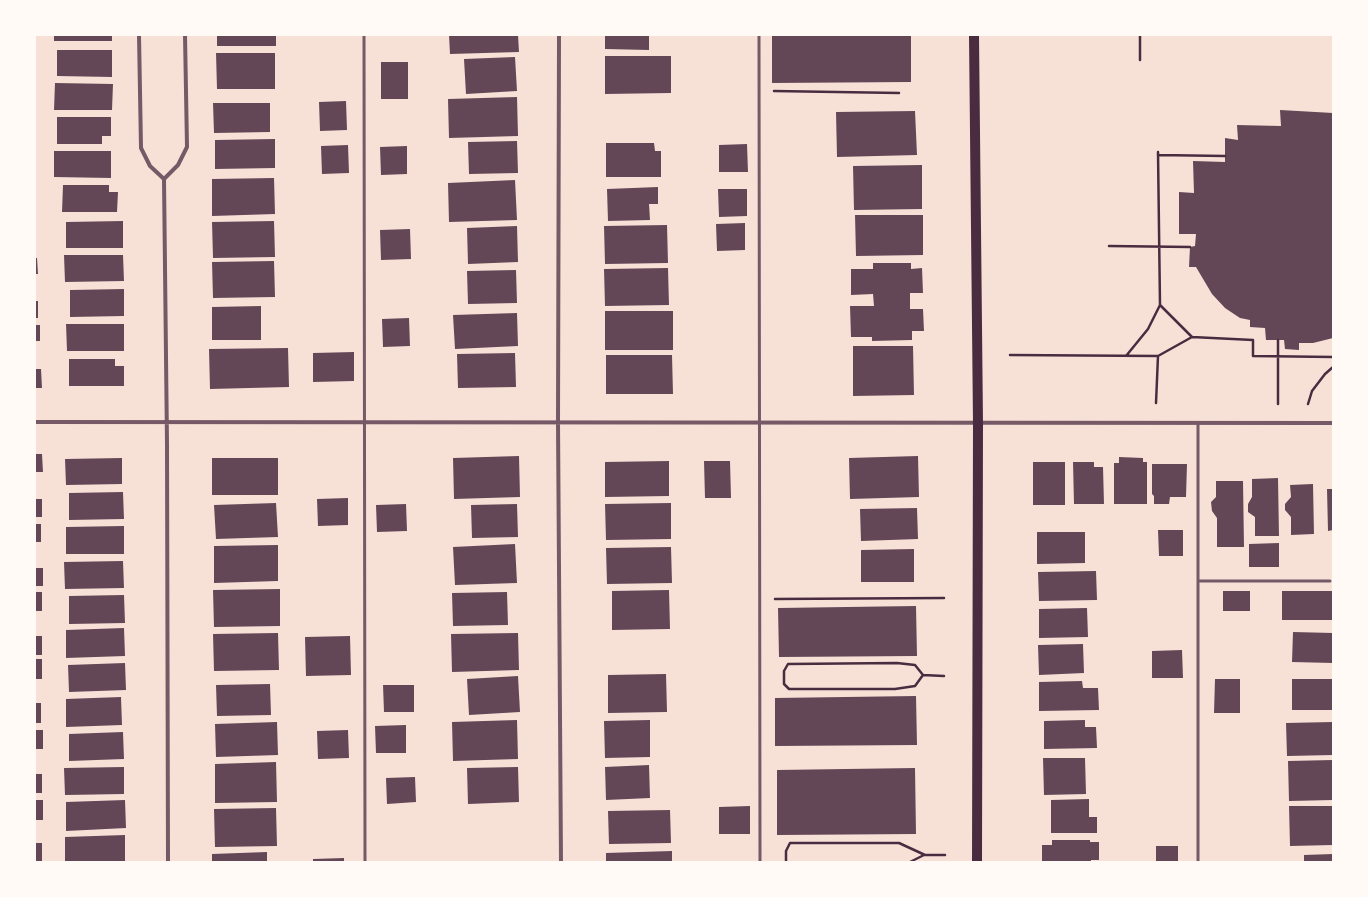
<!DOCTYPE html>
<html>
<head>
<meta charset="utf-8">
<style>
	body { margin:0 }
	#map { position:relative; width:1368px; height:897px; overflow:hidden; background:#f7e1d7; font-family:Rubik,sans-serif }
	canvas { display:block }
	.frame { position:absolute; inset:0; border:36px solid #fffaf5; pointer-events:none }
</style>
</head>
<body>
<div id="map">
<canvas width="1368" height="897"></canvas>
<div class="frame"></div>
</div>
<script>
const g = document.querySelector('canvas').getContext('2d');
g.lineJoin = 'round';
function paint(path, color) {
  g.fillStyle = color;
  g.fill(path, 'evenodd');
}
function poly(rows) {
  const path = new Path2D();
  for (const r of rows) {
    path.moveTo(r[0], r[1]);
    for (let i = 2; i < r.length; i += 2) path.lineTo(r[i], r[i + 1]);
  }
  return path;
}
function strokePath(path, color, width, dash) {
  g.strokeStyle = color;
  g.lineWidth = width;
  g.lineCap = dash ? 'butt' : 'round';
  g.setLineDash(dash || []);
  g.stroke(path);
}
paint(poly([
	[54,35,112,35,112,41,54,41],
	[217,35,276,35,276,46,217,46],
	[449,35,518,35,519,52,450,54],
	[605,35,649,35,649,50,605,49],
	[911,35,911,82,772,83,772,36],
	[57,50,112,50,112,77,57,76],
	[216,53,275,53,275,89,217,89],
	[605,56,671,56,671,93,605,94],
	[515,57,517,91,466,94,464,59],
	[381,62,408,62,408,99,381,99],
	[55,83,113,84,112,110,54,110],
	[517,97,518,136,449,138,448,99],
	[346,101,347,130,320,131,319,102],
	[213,103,270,103,270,132,214,133],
	[1280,110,1333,113,1333,338,1313,343,1299,343,1299,350,1285,349,1284,340,1266,340,1265,328,1250,327,1250,320,1240,318,1225,308,1212,294,1196,267,1189,267,1190,247,1195,246,1196,234,1179,234,1179,192,1194,193,1193,161,1225,162,1225,138,1238,140,1237,125,1281,126],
	[915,111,917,155,837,157,836,112],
	[57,117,111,117,111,136,102,136,102,144,57,144],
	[275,139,275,168,215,169,215,140],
	[517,141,518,173,469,174,468,142],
	[606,143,654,143,655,151,661,151,661,177,606,177],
	[747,144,748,172,719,172,719,145],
	[348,145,349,173,322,174,321,146],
	[407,146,407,174,381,175,380,147],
	[54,151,111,151,111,178,54,177],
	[922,165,922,209,854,210,853,166],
	[274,178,275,214,212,216,212,179],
	[515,180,517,220,449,222,448,183],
	[63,185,109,185,109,192,118,192,117,212,62,212],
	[658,187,658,204,649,204,650,220,608,221,607,189],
	[718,189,747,189,747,216,719,217],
	[855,215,923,215,923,255,856,256],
	[123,221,123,248,66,248,66,222],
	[274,221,275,257,213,258,212,222],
	[745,223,745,250,717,251,716,224],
	[667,225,668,263,605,264,604,226],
	[517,226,518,262,468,264,467,228],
	[410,229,411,259,381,260,380,230],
	[64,255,123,255,124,281,65,282],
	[35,258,37,258,38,274,35,274],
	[274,261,275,297,213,298,212,262],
	[873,263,911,263,911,269,922,268,923,293,910,293,910,309,923,309,924,331,912,331,912,340,872,341,872,337,851,337,850,306,874,306,873,294,851,295,851,269,873,269],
	[668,268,669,305,605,306,604,269],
	[516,270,517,303,468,304,467,271],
	[124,289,124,316,70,317,70,290],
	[35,301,38,301,38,318,35,318],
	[261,306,261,340,212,340,212,307],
	[605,311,673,311,673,350,605,350],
	[517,313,518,346,455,349,453,315],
	[409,318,410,346,383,347,382,319],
	[66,324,124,324,124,351,67,351],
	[35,325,40,325,40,341,35,341],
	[853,346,913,346,914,395,853,396],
	[288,348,289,387,210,389,209,349],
	[354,352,354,381,313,382,313,353],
	[515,353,516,387,458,388,457,354],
	[606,355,672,355,673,394,606,394],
	[69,359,115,359,115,366,124,366,124,386,69,386],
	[35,369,41,369,42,388,35,388],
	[35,454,42,454,43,472,35,472],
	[519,456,520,497,454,499,453,458],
	[918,456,919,497,850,499,849,458],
	[1119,457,1143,458,1143,462,1147,462,1147,504,1114,504,1114,463,1119,463],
	[122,458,122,484,66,485,65,459],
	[212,458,278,458,278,495,212,495],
	[669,461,669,496,605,497,605,462],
	[704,461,730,461,731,498,705,498],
	[1033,462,1065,462,1065,505,1033,505],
	[1073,462,1094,462,1094,467,1103,467,1104,504,1074,504],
	[1152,464,1187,464,1186,497,1170,497,1169,504,1154,504,1154,496,1152,494],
	[1278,478,1279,536,1255,536,1255,517,1248,512,1248,504,1252,497,1252,479],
	[1216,481,1243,481,1244,547,1217,547,1217,518,1212,511,1211,502,1216,497],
	[1313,484,1314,534,1291,535,1291,517,1285,510,1285,504,1291,497,1290,485],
	[1327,489,1333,489,1333,530,1328,531],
	[123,492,124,519,69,520,69,493],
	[348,498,348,525,318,526,317,499],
	[35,499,42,499,42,517,35,517],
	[276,503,278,537,216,539,214,505],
	[671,503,671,539,606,540,605,504],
	[406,504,407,531,377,532,376,505],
	[517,504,518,537,472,538,471,505],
	[917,508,918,539,861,541,860,509],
	[35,524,41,524,41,542,35,542],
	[124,526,124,554,66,554,66,527],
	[1158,530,1183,530,1183,556,1159,556],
	[1037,532,1085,532,1085,563,1037,564],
	[1279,543,1279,567,1249,567,1249,544],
	[515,544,517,583,455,585,453,547],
	[278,545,278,581,214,583,214,546],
	[671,547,672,583,607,584,606,548],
	[914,549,914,582,861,582,861,550],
	[123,561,124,588,65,589,64,562],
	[35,568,43,568,43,586,35,586],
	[1096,571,1097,600,1039,601,1038,572],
	[280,589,280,626,214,627,213,590],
	[669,590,670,629,612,630,612,591],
	[1223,591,1250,591,1250,611,1223,611],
	[1282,591,1333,591,1333,620,1282,620],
	[35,592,42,592,42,611,35,611],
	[507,592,508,625,453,626,452,593],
	[124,595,125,623,69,624,69,596],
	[916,606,917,656,779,657,778,608],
	[1087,608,1088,637,1039,638,1039,609],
	[124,628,125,656,66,658,66,630],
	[1293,632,1333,633,1333,663,1292,662],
	[278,633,279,670,214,671,213,634],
	[518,633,519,670,452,672,451,634],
	[35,636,42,636,42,655,35,655],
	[350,636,351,675,306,676,305,637],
	[1083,644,1084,673,1039,675,1038,645],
	[1182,650,1183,678,1152,678,1152,651],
	[35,659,42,659,42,679,35,679],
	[125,663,126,690,69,692,68,665],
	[666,674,667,712,608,713,608,675],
	[518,676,520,712,469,715,467,679],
	[1215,679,1240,679,1240,713,1214,713],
	[1292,679,1333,679,1333,710,1292,710],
	[1082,681,1083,688,1098,688,1099,710,1039,711,1039,682],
	[270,684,271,715,217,716,216,685],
	[383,685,414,685,414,712,384,712],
	[916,696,917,745,775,746,775,698],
	[121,697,122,725,66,727,66,699],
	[35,703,41,703,41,723,35,723],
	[517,720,518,759,453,761,452,722],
	[650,720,650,757,605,758,604,721],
	[1085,720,1085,727,1096,727,1097,748,1044,749,1044,721],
	[277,722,278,755,216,757,215,724],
	[1333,722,1333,755,1287,756,1286,723],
	[406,725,406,753,376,753,375,726],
	[35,730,43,730,43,749,35,749],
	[348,730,349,758,318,759,317,731],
	[123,732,124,759,69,761,69,734],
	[1043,758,1085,758,1086,794,1044,795],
	[1333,760,1333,800,1289,801,1288,761],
	[276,762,277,802,215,803,215,764],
	[649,765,650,798,606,800,605,767],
	[124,767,124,794,65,795,64,768],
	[518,767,519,802,468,804,467,768],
	[915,768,916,834,777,835,777,770],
	[35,774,42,774,42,793,35,793],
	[415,777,416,802,387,804,386,778],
	[1089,799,1089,817,1097,817,1097,833,1051,833,1051,800],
	[35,800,43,800,43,820,35,820],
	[125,800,126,828,66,831,66,802],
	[750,806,750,834,719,834,719,807],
	[1289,806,1333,806,1333,845,1290,846],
	[276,808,277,846,215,847,214,809],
	[670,810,671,843,609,844,608,811],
	[125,835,125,862,65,862,65,837],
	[1052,840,1090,840,1090,842,1099,842,1099,860,1091,860,1091,862,1042,862,1042,845,1052,845],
	[35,843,42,843,42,862,35,862],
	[1156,846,1178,846,1178,862,1156,862],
	[672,851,672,862,606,862,606,853],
	[267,852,267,862,212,862,212,854],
	[1333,854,1333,862,1304,862,1304,855],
	[344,858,344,862,313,862,313,859]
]), '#644757');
strokePath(poly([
	[1140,35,1140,60],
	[774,91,899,93],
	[1158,152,1160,305,1192,337,1253,340,1253,356,1333,357],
	[1158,155,1225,156],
	[1109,246,1190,247],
	[1278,340,1278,404],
	[1010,355,1158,356,1192,337],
	[1126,356,1148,329,1160,305],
	[1156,403,1158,356],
	[1308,404,1312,391,1325,374,1333,367],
	[775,599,944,598],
	[923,675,915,665,897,663,788,664,784,671,784,684,789,689,895,689,915,686,923,675,944,676],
	[786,862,786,851,790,843,899,843,925,855,945,855],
	[910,862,924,855]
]), '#4a2c40', 2.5);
strokePath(poly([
	[364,35,365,862],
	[759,35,760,862],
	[1198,423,1198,862],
	[1198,581,1330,581]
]), '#755966', 3);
strokePath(poly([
	[139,35,141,148,150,166,164,179,167,444,168,862],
	[559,35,558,422,561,862],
	[164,179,178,165,187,147,185,35],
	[35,422,1333,423]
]), '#755966', 4);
strokePath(poly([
	[974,35,978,423,977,862]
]), '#4a2c40', 10);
</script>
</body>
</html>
